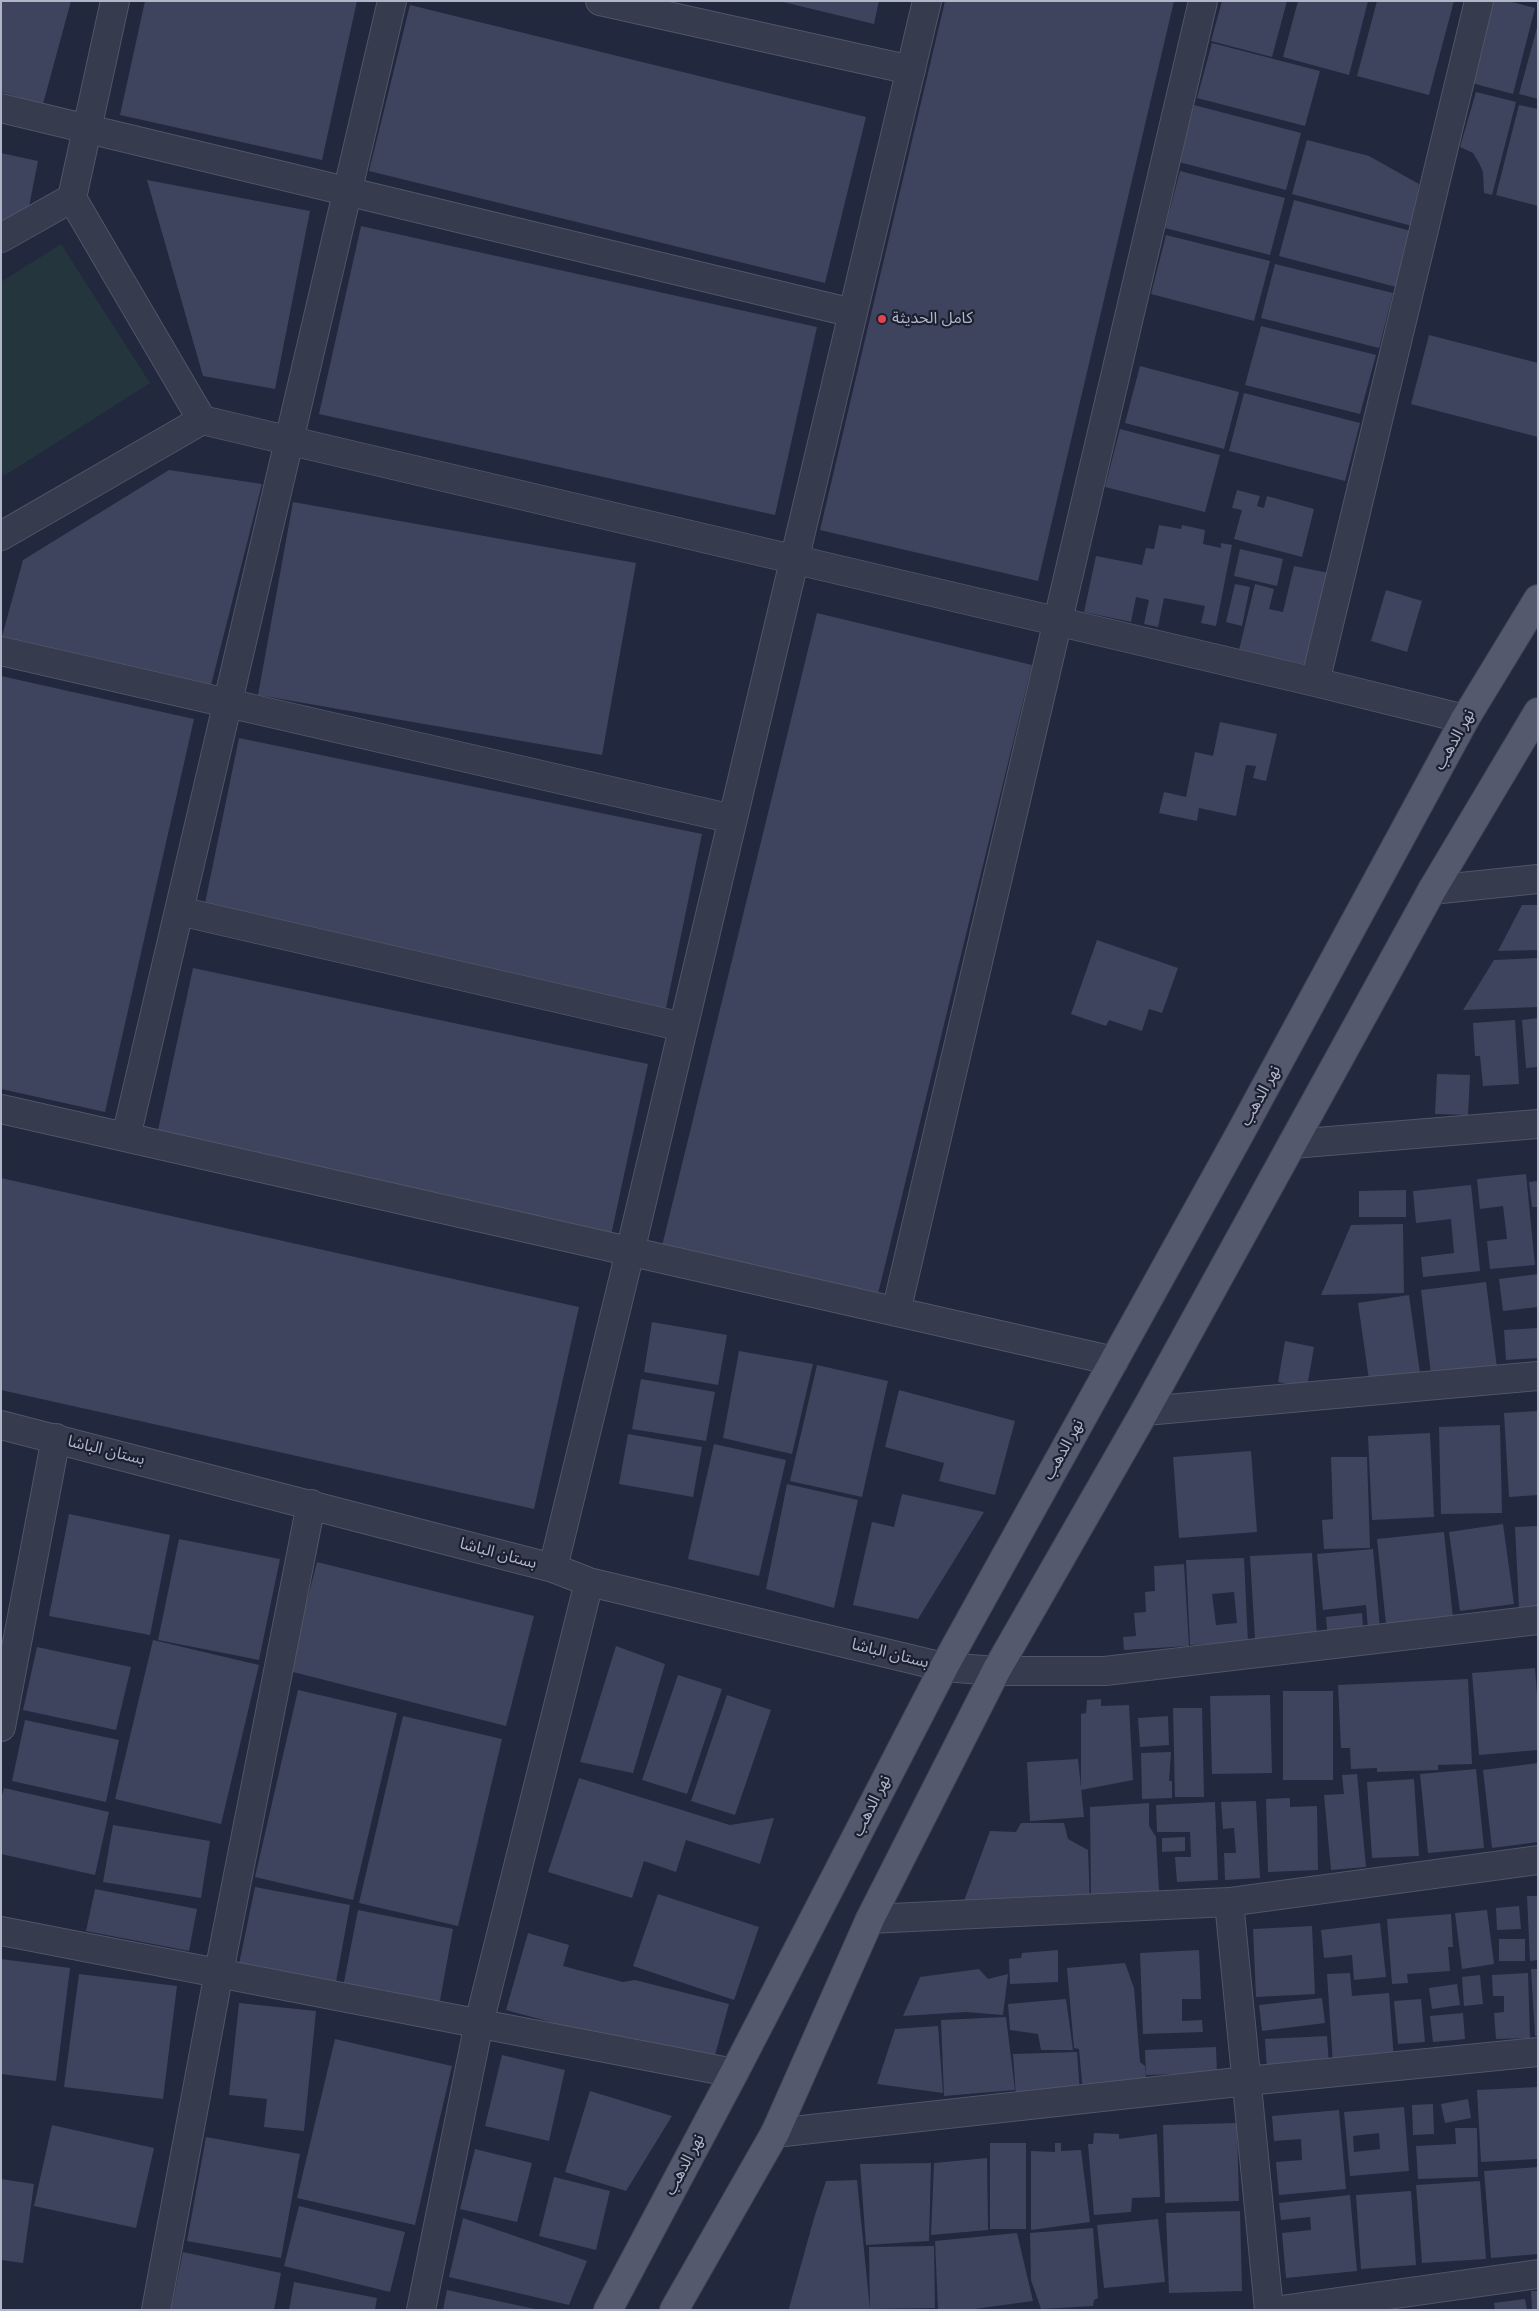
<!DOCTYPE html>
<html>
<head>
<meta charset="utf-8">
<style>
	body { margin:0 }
	#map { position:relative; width:1539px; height:2311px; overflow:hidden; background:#22283d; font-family:"DM Sans",sans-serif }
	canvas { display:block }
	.frame { position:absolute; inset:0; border:2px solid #b1b5c8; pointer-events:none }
</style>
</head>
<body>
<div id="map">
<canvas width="1539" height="2311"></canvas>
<div class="frame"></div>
</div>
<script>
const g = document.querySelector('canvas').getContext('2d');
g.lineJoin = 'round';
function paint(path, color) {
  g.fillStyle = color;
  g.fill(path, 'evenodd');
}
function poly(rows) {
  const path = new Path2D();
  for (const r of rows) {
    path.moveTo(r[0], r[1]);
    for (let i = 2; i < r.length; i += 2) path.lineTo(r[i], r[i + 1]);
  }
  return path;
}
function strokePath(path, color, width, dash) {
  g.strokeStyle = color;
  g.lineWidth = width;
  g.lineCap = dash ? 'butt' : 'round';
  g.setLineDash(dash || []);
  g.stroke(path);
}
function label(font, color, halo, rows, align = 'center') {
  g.font = font + ' "DM Sans","Noto Sans Arabic",sans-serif';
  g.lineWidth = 4.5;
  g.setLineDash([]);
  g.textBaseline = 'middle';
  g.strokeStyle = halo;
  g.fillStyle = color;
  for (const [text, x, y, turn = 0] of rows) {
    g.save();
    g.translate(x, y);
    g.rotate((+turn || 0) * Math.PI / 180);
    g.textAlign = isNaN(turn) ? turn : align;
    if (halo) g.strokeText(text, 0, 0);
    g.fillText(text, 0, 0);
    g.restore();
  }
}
paint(poly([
	[61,244,150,383,4,476,1,472,1,282]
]), '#24353e');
paint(poly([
	[1,1,71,1,43,104,1,92],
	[145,1,357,1,322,160,120,115],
	[779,1,879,1,874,24],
	[945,1,1174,1,1038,581,820,530],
	[1222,1,1287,1,1272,57,1211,41],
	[1298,1,1368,1,1349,75,1283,57],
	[1377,1,1454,1,1429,95,1357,76],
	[1489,1,1508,1,1535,8,1513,94,1468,82],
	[410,5,866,117,825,283,369,171],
	[1538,24,1538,99,1519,94],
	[1212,43,1320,71,1305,126,1197,98],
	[1476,92,1516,102,1492,195,1484,193,1483,172,1479,163,1473,153,1460,147],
	[1194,105,1301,133,1286,190,1179,162],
	[1519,105,1538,109,1538,206,1496,195],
	[1307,140,1369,156,1419,184,1412,226,1292,194],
	[1,153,38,161,23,237,1,250],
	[1180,171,1285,198,1270,255,1165,228],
	[147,180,310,211,275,389,203,376],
	[1294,200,1411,231,1396,287,1279,256],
	[361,226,817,327,775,515,319,414],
	[1166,235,1270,261,1254,321,1151,294],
	[1275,264,1393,293,1379,348,1261,318],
	[1261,326,1376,355,1360,414,1245,385],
	[1429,335,1538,363,1538,437,1411,404],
	[1140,366,1239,392,1224,449,1125,423],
	[1244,393,1360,423,1345,481,1229,451],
	[1120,429,1220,455,1205,512,1105,487],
	[169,470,262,484,210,689,1,640,23,560],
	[1237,490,1260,496,1257,506,1264,508,1267,496,1314,509,1302,557,1234,539,1242,510,1232,508],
	[293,502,636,563,602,755,258,695],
	[1159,525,1181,529,1182,525,1205,530,1203,544,1221,548,1221,543,1232,545,1216,626,1201,623,1205,606,1164,598,1158,627,1144,624,1149,600,1136,597,1131,622,1084,612,1096,556,1142,565,1146,548,1154,549],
	[1240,549,1283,559,1277,586,1234,576],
	[1294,566,1329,573,1308,665,1239,650,1255,584,1274,589,1269,609,1283,612],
	[1235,584,1250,587,1242,626,1226,622],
	[1386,590,1422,601,1407,652,1371,641],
	[817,613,1032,665,875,1306,660,1254],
	[1,676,194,719,105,1112,1,1089],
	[1220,722,1277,734,1266,781,1253,778,1256,766,1246,765,1236,816,1199,808,1197,821,1159,813,1164,792,1186,797,1195,752,1213,756],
	[239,738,702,834,666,1008,203,913],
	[1522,905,1538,905,1538,950,1498,951],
	[1097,940,1178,968,1162,1013,1149,1009,1142,1031,1109,1020,1106,1026,1071,1014],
	[1538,958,1538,1007,1463,1010,1494,960],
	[193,968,648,1064,610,1240,155,1144],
	[1538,1018,1538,1067,1526,1068,1522,1020],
	[1515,1020,1519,1084,1483,1086,1480,1056,1475,1056,1473,1023],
	[1437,1074,1470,1075,1468,1115,1435,1114],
	[1526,1174,1535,1265,1490,1269,1487,1241,1507,1239,1503,1206,1480,1209,1477,1179],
	[1,1178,579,1307,534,1509,1,1390],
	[1538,1181,1538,1207,1532,1207,1529,1182],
	[1471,1185,1480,1271,1423,1277,1421,1257,1454,1253,1451,1219,1416,1223,1413,1191],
	[1406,1190,1406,1217,1359,1217,1359,1191],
	[1403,1224,1404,1293,1321,1295,1351,1225],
	[1538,1274,1538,1307,1503,1311,1499,1279],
	[1486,1282,1498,1375,1432,1383,1421,1290],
	[1409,1295,1421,1380,1370,1387,1358,1303],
	[652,1322,727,1335,718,1385,644,1372],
	[1538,1328,1538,1358,1506,1360,1504,1330],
	[1285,1341,1314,1347,1307,1387,1278,1382],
	[739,1351,813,1364,792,1454,723,1438],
	[817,1365,888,1381,862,1497,790,1481],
	[641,1379,715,1392,706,1441,632,1429],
	[899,1390,1015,1421,995,1495,939,1481,944,1463,885,1447],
	[1538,1411,1538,1495,1509,1497,1504,1413],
	[1500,1425,1502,1513,1441,1514,1439,1427],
	[1430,1433,1434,1517,1372,1520,1368,1436],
	[628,1434,702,1447,693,1497,619,1484],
	[714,1444,786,1460,759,1576,688,1559],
	[1251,1451,1257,1532,1179,1538,1173,1457],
	[1331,1457,1367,1457,1370,1548,1324,1549,1322,1520,1333,1519],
	[787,1484,858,1500,834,1608,766,1589],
	[902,1494,984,1512,918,1619,853,1605,872,1522,894,1527],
	[69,1514,170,1535,150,1635,49,1616],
	[1503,1524,1514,1604,1460,1611,1449,1532],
	[1538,1526,1538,1607,1519,1608,1515,1527],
	[1444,1532,1453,1618,1386,1624,1377,1539],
	[179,1539,280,1559,259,1660,158,1640],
	[1373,1549,1380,1629,1368,1629,1366,1605,1323,1610,1317,1554],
	[1312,1553,1317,1637,1255,1640,1250,1556],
	[1244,1558,1248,1643,1190,1645,1186,1560],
	[1234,1592,1237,1623,1216,1625,1212,1594],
	[317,1562,534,1616,506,1726,289,1671],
	[1184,1564,1189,1646,1124,1650,1123,1637,1136,1636,1134,1613,1146,1612,1145,1592,1155,1591,1154,1566],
	[1362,1613,1364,1638,1328,1641,1326,1617],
	[153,1640,259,1665,221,1824,115,1799],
	[616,1646,665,1664,633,1773,580,1762],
	[37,1647,131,1667,116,1730,23,1710],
	[1535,1668,1538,1708,1538,1750,1479,1755,1472,1673],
	[678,1675,722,1689,687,1794,642,1780],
	[1468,1679,1472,1764,1438,1765,1438,1770,1377,1772,1377,1768,1351,1769,1350,1748,1341,1748,1338,1685],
	[298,1690,397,1713,353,1900,255,1877],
	[1283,1691,1333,1691,1333,1780,1283,1780],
	[727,1695,771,1710,735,1815,691,1801],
	[1270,1695,1272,1773,1212,1774,1210,1696],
	[1101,1699,1101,1706,1129,1705,1133,1780,1081,1790,1081,1714,1086,1713,1087,1700],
	[1173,1708,1202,1708,1204,1797,1175,1797],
	[403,1716,502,1739,458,1926,359,1903],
	[1168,1716,1169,1745,1140,1747,1138,1718],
	[25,1720,119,1740,106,1802,12,1781],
	[1171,1752,1169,1781,1172,1781,1172,1798,1142,1799,1141,1753],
	[1078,1759,1084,1817,1030,1821,1027,1762],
	[1538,1763,1538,1842,1492,1848,1483,1770],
	[1476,1769,1484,1848,1428,1853,1420,1774],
	[1357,1774,1366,1867,1331,1870,1324,1795,1344,1794,1342,1775],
	[579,1778,730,1825,774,1818,760,1864,686,1840,676,1872,644,1861,632,1898,548,1872],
	[1414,1779,1419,1856,1372,1858,1367,1782],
	[4,1788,109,1812,95,1875,1,1854,1,1799],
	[1290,1798,1290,1807,1317,1806,1318,1870,1268,1872,1266,1799],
	[1256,1801,1260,1878,1225,1880,1224,1853,1236,1853,1234,1828,1223,1829,1221,1802],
	[1215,1802,1218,1880,1177,1882,1175,1857,1191,1857,1190,1832,1157,1832,1156,1805],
	[1149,1803,1149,1826,1156,1837,1159,1891,1091,1900,1090,1807],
	[1021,1823,1064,1823,1068,1839,1088,1850,1090,1906,961,1909,990,1831,1016,1832],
	[113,1825,210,1841,201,1898,103,1882],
	[1185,1837,1185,1851,1162,1852,1162,1838],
	[255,1887,350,1905,336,1982,239,1964],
	[95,1889,197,1909,189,1951,86,1931],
	[658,1894,759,1927,734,2000,633,1966],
	[1527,1896,1538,1896,1538,1960,1530,1961],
	[1519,1906,1521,1929,1497,1930,1496,1908],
	[358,1910,453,1929,439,2006,343,1987],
	[1487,1910,1494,1964,1462,1969,1455,1913],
	[1451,1914,1453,1947,1448,1947,1450,1971,1407,1974,1408,1983,1392,1984,1387,1919],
	[1380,1923,1386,1977,1354,1980,1352,1955,1324,1958,1321,1930],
	[1312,1926,1315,1994,1256,1997,1253,1929],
	[528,1933,569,1945,563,1966,623,1982,635,1980,729,2004,712,2066,506,2010],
	[1499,1939,1525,1939,1525,1961,1499,1961],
	[1058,1950,1058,1982,1010,1984,1009,1959,1021,1958,1022,1953],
	[1199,1950,1201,1999,1182,1999,1182,2021,1202,2020,1203,2032,1143,2034,1140,1953],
	[1,1959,70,1968,56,2081,1,2074],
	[1125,1963,1134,1988,1140,2062,1145,2066,1147,2090,1083,2093,1079,2049,1074,2048,1067,1968],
	[979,1969,988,1979,1008,1974,1003,2015,966,2012,903,2016,920,1977],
	[1531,1969,1538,1969,1538,2036,1535,2036],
	[1350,1973,1352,1996,1389,1993,1394,2060,1333,2064,1327,1974],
	[1528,1973,1530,2038,1496,2039,1494,2013,1504,2012,1504,1996,1493,1996,1492,1975],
	[79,1974,177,1986,163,2099,64,2087],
	[1480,1975,1483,2004,1464,2006,1462,1977],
	[1457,1984,1460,2005,1432,2009,1429,1988],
	[1322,1998,1325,2023,1262,2031,1259,2005],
	[1066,1999,1073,2050,1041,2050,1038,2034,1010,2030,1008,2004],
	[1421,1999,1425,2042,1398,2044,1394,2001],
	[239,2003,316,2011,304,2131,264,2127,267,2099,229,2095],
	[1463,2013,1465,2039,1433,2042,1430,2016],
	[1006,2017,1015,2090,944,2096,941,2020],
	[938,2026,943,2093,877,2084,895,2029],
	[1327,2036,1329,2066,1267,2070,1265,2039],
	[335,2039,452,2066,415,2225,297,2198],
	[1216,2047,1217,2073,1146,2075,1145,2050],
	[1077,2052,1080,2093,1016,2096,1013,2054],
	[502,2055,565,2070,549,2141,485,2126],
	[1538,2087,1538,2159,1481,2162,1477,2090],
	[590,2091,672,2116,626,2191,565,2172],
	[1468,2099,1471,2118,1445,2123,1441,2104],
	[1433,2104,1434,2134,1413,2135,1412,2105],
	[1404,2107,1409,2171,1350,2176,1344,2112],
	[1379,2133,1380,2149,1354,2152,1353,2136],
	[1339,2110,1346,2189,1279,2195,1276,2162,1302,2160,1301,2139,1274,2141,1272,2116],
	[1237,2123,1239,2201,1165,2203,1163,2125],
	[52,2125,154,2148,136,2228,34,2206],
	[1455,2128,1477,2128,1478,2177,1418,2179,1416,2146,1456,2144],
	[1094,2133,1119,2134,1119,2139,1157,2134,1160,2197,1132,2198,1131,2212,1094,2215,1088,2144,1093,2144],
	[206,2137,300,2154,281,2258,187,2241],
	[990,2143,1026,2143,1026,2229,990,2229],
	[1055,2143,1061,2143,1061,2151,1081,2150,1090,2222,1031,2230,1031,2151,1055,2152],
	[475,2149,532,2163,517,2222,460,2209],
	[987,2158,988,2230,931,2235,934,2163],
	[931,2163,929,2241,866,2245,860,2164],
	[1538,2167,1538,2254,1491,2258,1484,2171],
	[554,2177,610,2191,596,2250,539,2236],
	[1,2179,34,2184,23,2263,1,2260],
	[857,2180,870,2310,791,2310,789,2308,814,2218,826,2181],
	[1480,2181,1486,2259,1422,2263,1416,2185],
	[1411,2191,1416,2265,1361,2269,1356,2195],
	[1350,2195,1357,2271,1286,2278,1282,2233,1311,2230,1310,2217,1281,2220,1279,2203],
	[299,2206,405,2232,390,2292,284,2266],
	[1240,2211,1242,2291,1169,2293,1166,2213],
	[463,2218,587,2261,569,2305,449,2277],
	[1158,2219,1165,2282,1104,2288,1097,2225],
	[1093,2228,1098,2298,1094,2300,1093,2306,1041,2309,1031,2280,1030,2233],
	[1017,2233,1033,2301,967,2310,938,2310,935,2241],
	[934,2246,935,2308,870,2309,869,2247],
	[183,2252,281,2273,274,2310,171,2310],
	[294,2282,377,2298,375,2310,289,2310],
	[447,2290,535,2309,535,2310,443,2310],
	[1531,2291,1538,2291,1538,2310,1532,2310],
	[1525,2299,1527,2310,1495,2310,1494,2303]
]), '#3e445d');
const minor = poly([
	[600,1,911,70],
	[1,108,853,313],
	[72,198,115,1],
	[1,238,72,198,202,420],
	[1,536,202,420,1315,682,1465,719],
	[1,651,733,819],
	[1315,682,1479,1],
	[1432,890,1538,879],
	[179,911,683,1027],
	[1,1109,1114,1361],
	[126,1137,392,1],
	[1292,1144,1538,1124],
	[896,1312,1203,1],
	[1145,1411,1538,1376],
	[1,1425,553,1568,589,1582,944,1667,996,1671,1105,1671,1538,1620],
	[553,1568,630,1252,927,1],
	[1,1727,56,1438],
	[1229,1902,1269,2310],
	[870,1919,1229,1902,1538,1860],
	[1,1931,734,2073],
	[775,2133,1247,2081,1538,2052],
	[156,2310,219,1972,311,1504],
	[421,2310,479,2023,589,1582],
	[1281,2310,1538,2274]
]);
const major = poly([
	[608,2310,734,2073,944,1667,1237,1139,1465,719,1538,599],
	[674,2310,775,2133,870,1919,996,1671,1145,1411,1432,890,1538,712]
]);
strokePath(minor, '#515568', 30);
strokePath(major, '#3f4456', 30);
strokePath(minor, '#363b4d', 28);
strokePath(major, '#54596d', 28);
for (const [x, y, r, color] of [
	[882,319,5,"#e0444e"]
]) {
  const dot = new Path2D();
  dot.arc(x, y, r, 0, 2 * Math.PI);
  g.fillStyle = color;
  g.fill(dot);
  strokePath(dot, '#1b2031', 2);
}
label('16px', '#b1b5c8', '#1b2031', [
	["كامل الحديثة",892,319]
], 'left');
label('16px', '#b1b5c8', '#1b2031', [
	["نهر الدهب",1455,740,-61],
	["نهر الدهب",1261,1096,-61],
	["نهر الدهب",1064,1450,-61],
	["بستان الباشا",106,1451,14],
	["بستان الباشا",498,1554,15],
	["بستان الباشا",890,1654,14],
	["نهر الدهب",872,1806,-63],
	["نهر الدهب",685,2165,-62]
]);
</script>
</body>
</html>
